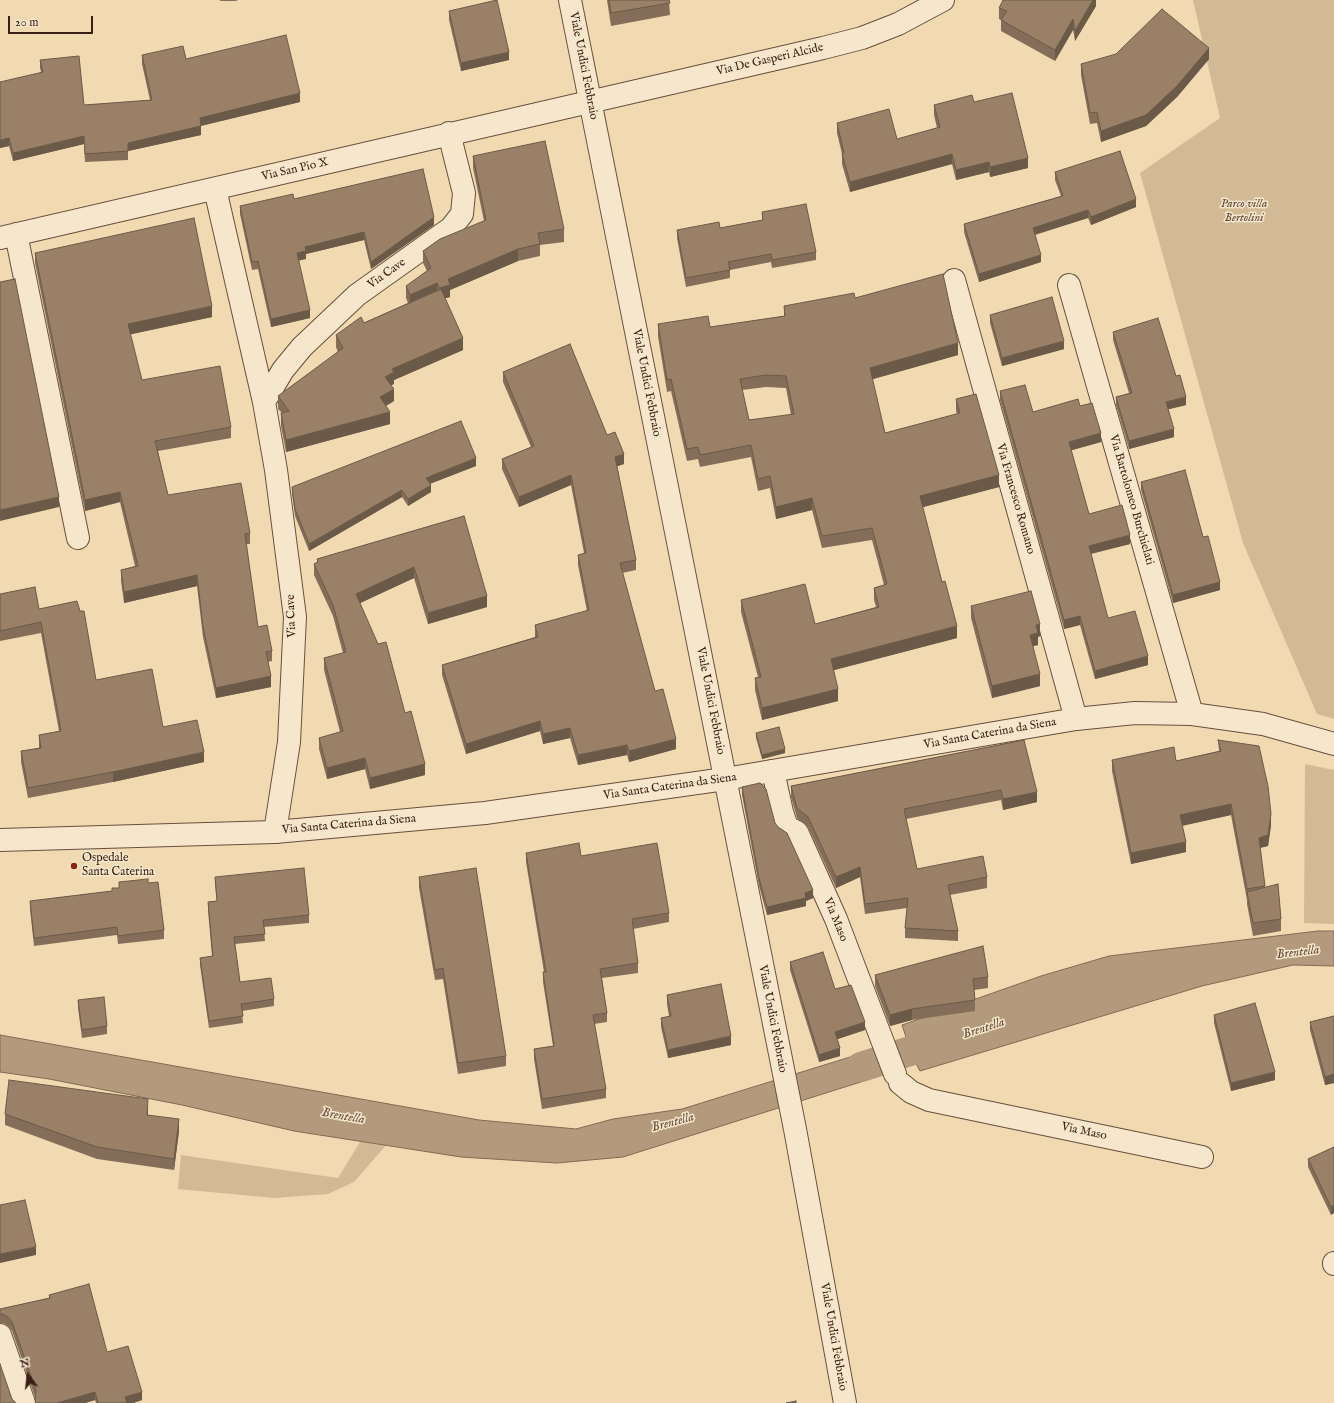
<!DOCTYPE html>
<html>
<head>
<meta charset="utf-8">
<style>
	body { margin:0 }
	#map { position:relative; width:1334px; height:1403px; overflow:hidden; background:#f1dab1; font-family:"IM FELL English",serif }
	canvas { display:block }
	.north { position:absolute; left:8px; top:1355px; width:40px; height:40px; -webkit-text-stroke:3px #f6e7cc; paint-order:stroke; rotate:345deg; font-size:11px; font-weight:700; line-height:16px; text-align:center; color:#3a1f16 }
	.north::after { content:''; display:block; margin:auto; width:14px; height:18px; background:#3a1f16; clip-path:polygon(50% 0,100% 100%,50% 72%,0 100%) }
	.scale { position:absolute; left:8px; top:16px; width:85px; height:18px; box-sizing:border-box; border:2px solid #3a1f16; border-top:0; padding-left:5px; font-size:12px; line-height:14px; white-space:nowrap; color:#3a1f16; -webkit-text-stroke:3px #f6e7cc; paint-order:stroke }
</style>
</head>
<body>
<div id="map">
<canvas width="1334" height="1403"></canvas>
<div class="north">N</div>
<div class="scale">20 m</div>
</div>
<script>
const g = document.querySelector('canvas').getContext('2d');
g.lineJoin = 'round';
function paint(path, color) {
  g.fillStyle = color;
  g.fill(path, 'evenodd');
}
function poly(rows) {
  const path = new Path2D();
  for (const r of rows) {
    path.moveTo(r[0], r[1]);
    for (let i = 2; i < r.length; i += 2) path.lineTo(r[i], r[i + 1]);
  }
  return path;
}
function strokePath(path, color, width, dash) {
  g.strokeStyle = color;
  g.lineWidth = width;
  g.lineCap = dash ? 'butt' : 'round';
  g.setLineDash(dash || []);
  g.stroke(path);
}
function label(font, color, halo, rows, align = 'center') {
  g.font = font + ' "IM FELL English",serif';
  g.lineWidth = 3;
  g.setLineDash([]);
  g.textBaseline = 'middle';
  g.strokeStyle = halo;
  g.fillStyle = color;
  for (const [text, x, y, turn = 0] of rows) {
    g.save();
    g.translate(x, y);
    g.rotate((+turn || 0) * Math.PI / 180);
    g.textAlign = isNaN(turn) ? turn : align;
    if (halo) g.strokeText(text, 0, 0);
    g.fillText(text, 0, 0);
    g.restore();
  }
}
paint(poly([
	[1193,0,1334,0,1334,719,1317,714,1243,543,1140,173,1220,118],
	[1305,764,1334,770,1334,924,1304,923],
	[363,1137,388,1143,354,1182,328,1194,274,1198,178,1189,181,1155,338,1178]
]), '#d2ba97');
const water = poly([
	[1318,931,1334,931,1334,966,1293,965,1202,986,920,1071,913,1058,902,1025,1041,976,1109,956,1318,931],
	[0,1035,479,1120,576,1129,613,1119,682,1109,876,1049,886,1074,623,1157,557,1163,461,1157,294,1131,182,1105,49,1079,0,1072,0,1035]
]);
paint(water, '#b39a7c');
strokePath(water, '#836953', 1);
strokePath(poly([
	[861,1067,950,1038]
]), '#b39a7c', 30);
const minor = poly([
	[570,0,795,1129,845,1403],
	[215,189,264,402,276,470,295,617,289,742,275,832],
	[16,234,78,538],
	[0,238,823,48,862,38,898,24,943,0],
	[954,280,1076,719],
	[1069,285,1192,714],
	[264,402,283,370,302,347,357,295,451,228,462,214,464,193,449,133],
	[773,771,782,812,787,827,797,832,836,919,895,1074],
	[900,1083,911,1092,929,1100,1202,1157],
	[1334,1263,1334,1264],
	[0,1335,24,1403]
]);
const tertiary = poly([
	[0,840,275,832,485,813,725,779,1076,719,1135,713,1192,714,1263,724,1334,744]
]);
strokePath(minor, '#684e3d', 24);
strokePath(tertiary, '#684e3d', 24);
strokePath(minor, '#f6e7cc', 22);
strokePath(tertiary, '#f6e7cc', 22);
paint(poly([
	[219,0,238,0,236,1,221,1],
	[607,0,669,0,670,15,611,26],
	[1096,0,1096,6,1075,41,1073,30,1055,61,1001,31,1001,20,999,19,999,8],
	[449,11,509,60,461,71,449,20],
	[142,55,186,59,300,102,201,126,201,135,128,151,128,160,85,162,84,144,13,161,9,146,0,148,41,72,40,68,40,60,84,105,150,100,142,64],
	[1209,59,1177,97,1146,126,1101,142,1097,123,1090,124,1081,75,1081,64],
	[974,102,1028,168,990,177,989,172,956,180,952,164,850,192,842,164,842,154,837,133,837,123,897,139,937,128,934,115,934,105],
	[473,156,564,229,564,242,540,245,540,256,518,261,450,290,450,297,445,298,463,350,394,380,394,384,391,385,394,401,386,406,390,424,286,452,281,426,281,413,282,413,278,409,278,396,338,352,336,347,336,335,408,303,406,298,406,286,427,271,423,263,423,251,484,221,473,168],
	[1055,172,1136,207,1091,225,1088,218,1035,235,1041,262,979,282,964,232,964,224,1061,196,1055,180],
	[294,199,434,225,371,269,364,240,306,254,306,259,298,260,310,318,271,327,258,269,252,270,240,214,240,206],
	[762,212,816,252,816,260,772,268,771,262,730,270,730,278,686,287,677,238,677,230,720,228,762,220],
	[35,253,212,317,130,334,142,380,231,427,231,438,158,451,168,495,250,533,250,544,246,544,258,627,272,651,272,661,268,662,271,687,216,698,203,637,197,586,124,603,121,581,121,570,135,566,120,502,85,511,35,263],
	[855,298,958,355,872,379,885,433,957,414,956,411,956,399,999,487,922,507,957,638,833,670,838,701,762,720,755,690,755,678,758,677,741,612,741,600,815,624,876,607,874,600,874,588,884,585,872,540,822,548,812,510,776,519,770,488,758,491,751,457,700,467,698,459,687,461,671,391,667,392,658,336,658,324,710,327,784,316,784,306],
	[766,387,786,388,791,415,749,420,742,390],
	[990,315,1064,349,1002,366,990,323],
	[1113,332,1176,376,1186,405,1168,409,1174,437,1129,449,1116,405,1116,397,1129,393,1113,340],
	[503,372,607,435,624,464,617,466,636,560,636,570,622,573,655,691,676,749,629,762,627,755,578,765,570,738,543,744,540,731,466,754,442,675,442,665,535,637,535,625,587,611,578,565,578,555,584,553,571,485,519,507,502,469,502,459,531,447,503,382],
	[1000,391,1033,412,1080,406,1101,442,1071,450,1089,514,1130,544,1091,554,1108,618,1148,665,1095,679,1080,625,1064,629,1000,400],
	[476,466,430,484,431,492,408,506,402,497,309,551,295,516,292,494,292,487],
	[1141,482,1203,537,1220,590,1173,603,1141,490],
	[464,516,487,607,428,624,414,578,360,603,405,713,425,775,370,789,365,769,327,779,319,749,319,738,340,732,324,670,324,658,343,653,333,616,314,575,314,564,317,562,317,559],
	[0,594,39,609,96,680,163,727,204,762,113,782,28,798,21,762,21,751,39,748,39,735,59,731,41,633,0,641],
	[971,606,1040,636,1038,637,1038,645,1033,646,1040,686,992,698,971,618],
	[756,733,785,753,762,759,756,738],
	[1024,740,1037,802,1003,810,1001,800,906,819,917,869,987,877,987,888,950,895,958,931,958,941,905,938,905,928,907,908,865,914,860,877,836,888,808,827,797,818,791,797,791,786],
	[1218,740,1271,825,1268,846,1260,848,1265,887,1281,919,1281,931,1253,936,1247,904,1247,900,1231,815,1182,826,1186,852,1131,864,1112,771,1112,760,1176,761,1219,751],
	[742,787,775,823,813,898,806,901,806,906,767,915,759,886,742,795],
	[526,853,581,856,669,913,669,922,633,929,638,963,638,973,602,978,607,1013,607,1022,594,1024,606,1089,606,1098,542,1109,534,1059,534,1049,553,1046,543,982,543,972,544,972,526,862],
	[215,877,309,915,309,923,264,927,265,941,235,944,240,982,274,999,274,1006,242,1011,243,1023,209,1028,200,965,200,958,212,956,208,910,208,902,217,901,215,884],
	[419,877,506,1056,506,1066,458,1074,443,979,435,980,419,888],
	[119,882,148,883,164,930,164,939,118,944,117,935,34,946,30,909,30,901,112,891,119,888],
	[790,962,835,989,865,1030,837,1039,840,1056,819,1062,790,970],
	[875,975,988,977,988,988,974,990,975,1000,975,1011,912,1020,890,1026,875,986],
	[667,995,731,1045,668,1058,661,1027,661,1018,669,1016,667,1004],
	[78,1000,107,1026,107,1034,82,1038,78,1008],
	[1214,1015,1275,1080,1231,1091,1214,1023],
	[1334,1016,1334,1083,1325,1085,1310,1030,1310,1022],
	[148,1110,148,1115,179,1131,174,1170,97,1159,5,1125,5,1114],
	[1334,1147,1331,1215,1308,1167,1308,1159],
	[49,1295,107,1352,142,1400,133,1403,96,1403,95,1400,85,1403,35,1403,35,1397,12,1331,8,1326,3,1323,0,1323,0,1309,49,1298]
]), '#846e59');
paint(poly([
	[1093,0,1096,0,1096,6,1075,41,1075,31],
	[1073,19,1073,30,1055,61,1055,50],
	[1209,48,1209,59,1177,97,1146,126,1101,142,1101,131],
	[509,52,509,60,461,71,461,63],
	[300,93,300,102,200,126,200,118],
	[201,126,201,135,128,151,128,143],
	[84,136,84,144,13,161,13,153],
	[9,138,9,146,0,148,0,140],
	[952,154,952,164,850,192,850,182],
	[1028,158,1028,168,990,177,990,167],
	[989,162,989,172,956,180,956,170],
	[1136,199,1136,207,1091,225,1091,217],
	[1088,210,1088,218,1033,235,1033,228],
	[434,217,434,225,371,269,371,262],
	[364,232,364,240,306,254,306,259,297,261,297,253,305,247],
	[518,249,518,261,450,290,450,297,439,300,439,288,448,279],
	[1041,255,1041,262,979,282,979,274],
	[437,283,437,296,410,307,410,295],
	[212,306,212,317,128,335,128,324],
	[310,310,310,318,271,327,271,319],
	[463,338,463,350,394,380,394,384,385,389,385,377,392,369],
	[1064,341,1064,349,1002,366,1002,358],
	[958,343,958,355,870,380,870,368],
	[394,389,394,401,380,409,380,397],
	[1186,397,1186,405,1166,410,1166,402],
	[390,412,390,424,286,452,286,440],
	[1174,429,1174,437,1129,449,1129,441],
	[1101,433,1101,442,1069,451,1069,442],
	[624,454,624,464,615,467,615,457],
	[476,458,476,466,426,485,426,478],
	[571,475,571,485,519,507,519,497],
	[999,475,999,487,920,508,920,496],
	[431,485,431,492,408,506,408,499],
	[402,490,402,497,309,551,309,544],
	[120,492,120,502,85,511,85,500],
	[59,497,59,507,0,521,0,510],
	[812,498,812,510,776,519,776,507],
	[1130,535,1130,544,1089,554,1089,546],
	[414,567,414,578,356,605,356,594],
	[197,575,197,586,124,603,124,592],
	[1220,582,1220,590,1173,603,1173,595],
	[487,596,487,607,428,624,428,613],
	[1080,616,1080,625,1064,629,1064,620],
	[1040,624,1040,636,1038,637,1038,645,1030,647,1030,635,1036,625],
	[957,626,957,638,831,671,831,659],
	[1148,656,1148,665,1095,679,1095,671],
	[1040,674,1040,686,992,698,992,686],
	[271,676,271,687,216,698,216,688],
	[838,689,838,701,762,720,762,708],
	[540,721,540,731,466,754,466,744],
	[570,728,570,738,543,744,543,734],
	[676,739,676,749,629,762,629,751],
	[627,745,627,755,578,765,578,755],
	[785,749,785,753,762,759,762,755],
	[204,752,204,762,113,782,113,772],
	[365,758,365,769,327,779,327,768],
	[425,764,425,775,370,789,370,778],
	[1037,792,1037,802,1003,810,1003,799],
	[1231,804,1231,815,1180,826,1180,815],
	[1271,814,1271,825,1268,846,1259,848,1259,838],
	[1186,842,1186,852,1131,864,1131,853],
	[860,867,860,877,836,888,836,877],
	[813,890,813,898,806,901,806,906,767,915,767,907],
	[912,1009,912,1020,890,1026,890,1015],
	[865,1022,865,1030,835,1040,835,1032],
	[731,1036,731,1045,668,1058,668,1050],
	[840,1048,840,1056,819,1062,819,1055],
	[1275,1072,1275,1080,1231,1091,1231,1083],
	[1334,1074,1334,1083,1325,1085,1325,1077],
	[148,1099,148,1110,147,1126,147,1115],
	[179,1119,179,1131,174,1170,174,1159],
	[1334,1205,1334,1213,1331,1215,1331,1207],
	[36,1247,36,1255,0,1263,0,1254],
	[95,1392,95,1400,85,1403,57,1403],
	[142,1392,142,1400,133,1403,125,1403,125,1397]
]), '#6b5a48');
const building = poly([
	[497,0,509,52,461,63,449,11,497,0],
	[609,0,669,0,670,3,611,13,609,0],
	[1003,0,1093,0,1075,31,1073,19,1055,50,1001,20,1007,11,999,8,1003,0],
	[1162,9,1209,48,1177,86,1146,115,1101,131,1097,112,1090,113,1081,64,1116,54,1162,9],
	[286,35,300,93,200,118,201,126,128,143,128,151,85,154,84,136,13,153,9,138,0,140,0,82,43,72,40,60,79,56,84,105,152,100,142,55,183,46,186,59,286,35],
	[1012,93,1028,158,990,167,989,162,956,170,952,154,850,182,842,154,844,153,837,123,889,109,897,139,940,127,934,105,972,95,974,102,1012,93],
	[545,141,564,229,538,233,540,244,518,249,448,279,450,285,439,288,437,283,410,295,406,286,431,268,423,251,440,239,486,220,473,156,545,141],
	[1120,151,1136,199,1091,217,1088,210,1033,228,1041,255,979,274,964,224,1063,196,1055,172,1120,151],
	[423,169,434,217,371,262,364,232,305,247,306,251,297,253,310,310,271,319,258,261,252,262,240,206,293,194,294,199,423,169],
	[806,204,816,252,772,260,771,254,728,262,730,270,686,278,677,230,719,222,720,228,763,220,762,212,806,204],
	[194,218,212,306,128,324,142,380,220,366,231,427,155,441,168,495,241,483,250,533,245,534,258,627,267,625,272,651,266,652,271,676,216,688,203,627,197,575,124,592,121,570,138,566,120,492,85,500,35,253,194,218],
	[943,274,958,343,870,368,885,433,960,413,956,399,976,394,999,475,920,496,942,582,945,581,957,626,831,659,838,689,762,708,755,678,761,677,741,600,805,584,815,624,879,607,874,588,887,584,872,528,822,536,812,498,776,507,770,476,758,479,751,445,700,455,698,447,687,449,671,379,667,380,658,324,708,316,710,327,785,316,784,306,854,293,855,298,943,274],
	[766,375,786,376,794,414,749,420,740,379,766,375],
	[15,279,59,497,0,510,0,282,15,279],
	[441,289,463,338,392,369,394,372,385,377,394,389,380,397,390,412,286,440,281,413,289,411,278,396,343,348,336,335,361,317,364,323,441,289],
	[1052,297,1064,341,1002,358,990,315,1052,297],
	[1158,318,1176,376,1180,375,1186,397,1166,402,1174,429,1129,441,1116,397,1132,393,1113,332,1158,318],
	[570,344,607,435,615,432,624,454,615,457,636,560,620,563,655,691,663,689,676,739,629,751,627,745,578,755,570,728,543,734,540,721,466,744,442,665,538,637,535,625,589,610,578,555,586,553,571,475,519,497,502,459,534,446,503,372,570,344],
	[1025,385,1033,412,1078,399,1080,406,1092,403,1101,433,1069,442,1089,514,1122,505,1130,535,1089,546,1108,618,1135,611,1148,656,1095,671,1080,616,1064,620,1000,391,1025,385],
	[461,421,476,458,426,478,431,485,408,499,402,490,309,544,295,509,292,487,461,421],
	[1185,470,1203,537,1208,536,1220,582,1173,595,1141,482,1185,470],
	[464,516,487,596,428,613,414,567,356,594,378,644,386,642,405,713,411,711,425,764,370,778,365,758,327,768,319,738,343,731,324,658,346,652,333,605,314,564,318,562,317,559,464,516],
	[35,587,39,609,77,601,80,611,84,611,96,680,152,669,163,727,197,720,204,752,113,772,28,788,21,751,41,748,39,735,61,731,41,622,0,631,0,594,35,587],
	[1031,591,1040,624,1036,625,1038,633,1030,635,1040,674,992,686,971,606,1031,591],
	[779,727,785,749,762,755,756,733,779,727],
	[1024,740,1037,792,1003,799,1001,790,904,809,917,869,983,856,987,877,948,885,958,931,905,928,908,898,865,904,860,867,836,877,808,817,797,808,791,786,1024,740],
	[1218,740,1259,746,1268,786,1271,814,1268,835,1259,838,1265,886,1247,889,1231,804,1180,815,1186,842,1131,853,1112,760,1174,747,1176,761,1221,751,1218,740],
	[760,783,766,789,775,823,778,827,787,833,813,890,805,893,806,898,767,907,759,878,742,787,760,783],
	[579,843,581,856,657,843,669,913,632,919,638,963,600,969,607,1013,593,1015,606,1089,542,1099,534,1049,554,1046,543,972,546,972,526,853,579,843],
	[304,868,309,915,263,920,265,934,234,937,240,982,271,978,274,999,241,1004,243,1016,209,1021,200,958,213,956,208,902,217,901,215,877,304,868],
	[476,868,506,1056,458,1063,443,968,435,970,419,877,476,868],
	[148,879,148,883,158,882,164,930,118,936,117,927,34,938,30,901,112,891,112,888,119,888,119,882,148,879],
	[1278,884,1281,919,1253,923,1247,892,1278,884],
	[983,946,988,977,973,979,975,1000,912,1009,890,1015,875,975,983,946],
	[823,952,835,989,851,985,865,1022,835,1032,840,1048,819,1055,790,962,823,952],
	[721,984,731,1036,668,1050,661,1018,671,1016,667,995,721,984],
	[104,997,107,1026,82,1030,78,1000,104,997],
	[1255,1003,1275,1072,1231,1083,1214,1015,1255,1003],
	[1334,1016,1334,1074,1325,1077,1310,1022,1334,1016],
	[9,1080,148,1099,147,1115,179,1119,174,1159,97,1147,5,1114,9,1080],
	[1334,1147,1334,1205,1331,1207,1308,1159,1334,1147],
	[25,1200,36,1247,0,1254,0,1205,25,1200],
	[89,1284,107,1352,128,1346,142,1392,125,1397,127,1403,98,1403,95,1392,57,1403,36,1403,35,1400,36,1390,12,1322,8,1317,3,1314,0,1315,0,1309,50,1298,49,1295,89,1284],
	[0,1364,12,1399,16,1403,0,1403,0,1364],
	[796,1401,796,1403,786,1403,796,1401]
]);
paint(building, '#998067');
strokePath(building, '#6b5a48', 1);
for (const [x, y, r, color] of [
	[74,866,4,"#8f2418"]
]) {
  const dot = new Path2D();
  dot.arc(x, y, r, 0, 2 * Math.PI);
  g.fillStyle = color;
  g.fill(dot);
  strokePath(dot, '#f6e7cc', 1.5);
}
label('12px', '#3a1f16', '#f6e7cc', [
	["Via De Gasperi Alcide",770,60,-13],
	["Viale Undici Febbraio",583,66,79],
	["Via San Pio X",295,170,-13],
	["Via Cave",387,274,-35],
	["Viale Undici Febbraio",646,383,79],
	["Via Francesco Romano",1015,499,74],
	["Via Bartolomeo Burchielati",1131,500,74],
	["Via Cave",292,616,-92],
	["Viale Undici Febbraio",710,701,79],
	["Via Santa Caterina da Siena",990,734,-10],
	["Via Santa Caterina da Siena",670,787,-8],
	["Via Santa Caterina da Siena",349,825,-5],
	["Via Maso",835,920,68],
	["Viale Undici Febbraio",772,1019,79],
	["Via Maso",1084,1132,12],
	["Viale Undici Febbraio",833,1337,80]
]);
label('italic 12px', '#604636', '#f6e7cc', [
	["Parco villa",1244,205],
	["Bertolini",1244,219]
]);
label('12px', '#3a1f16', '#f6e7cc', [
	["Ospedale",82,859],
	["Santa Caterina",82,873]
], 'left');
label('italic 13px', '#644a3a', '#f6e7cc', [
	["Brentella",1298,953,-7],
	["Brentella",984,1029,-18],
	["Brentella",343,1117,10],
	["Brentella",673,1123,-15]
]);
</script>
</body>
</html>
